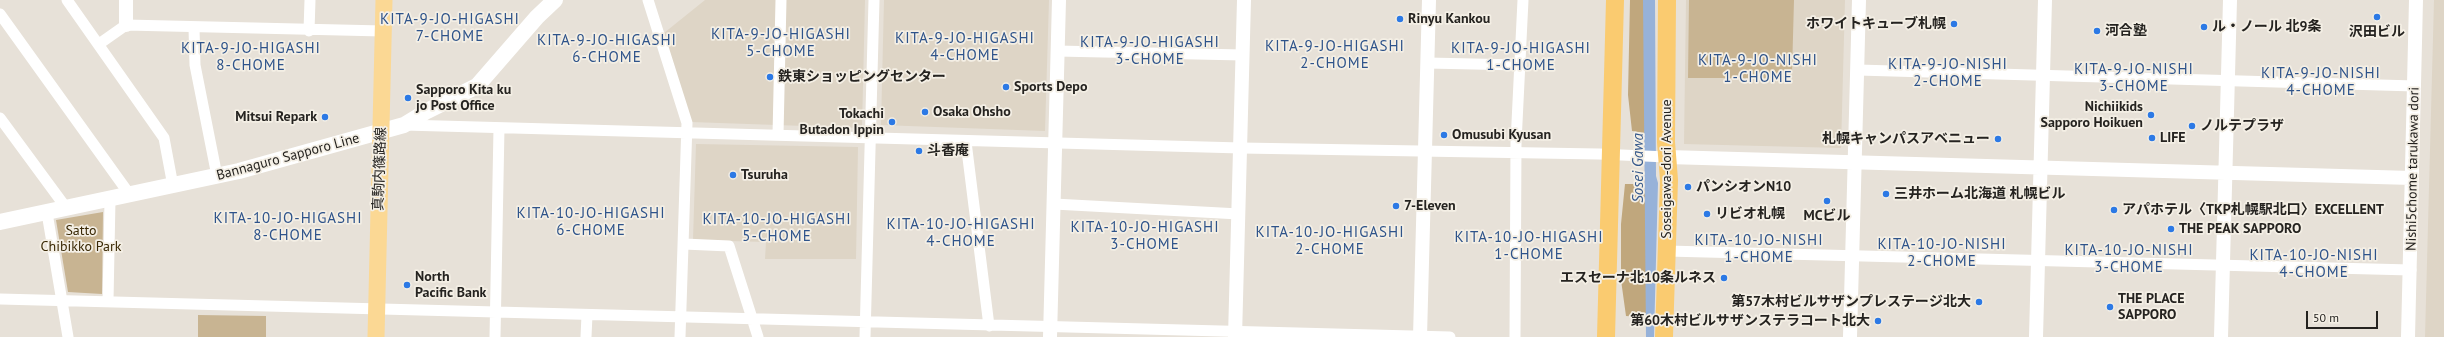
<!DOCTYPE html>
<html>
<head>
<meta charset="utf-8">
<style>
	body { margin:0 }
	#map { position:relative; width:2444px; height:337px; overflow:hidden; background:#e7e1d8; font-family:"PT Sans",sans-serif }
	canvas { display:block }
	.scale { position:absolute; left:2306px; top:311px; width:72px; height:18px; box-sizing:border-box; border:2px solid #252320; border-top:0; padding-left:5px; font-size:12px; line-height:14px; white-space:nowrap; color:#252320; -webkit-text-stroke:3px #f4efe5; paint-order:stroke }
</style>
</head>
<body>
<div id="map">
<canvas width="2444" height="337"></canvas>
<div class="scale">50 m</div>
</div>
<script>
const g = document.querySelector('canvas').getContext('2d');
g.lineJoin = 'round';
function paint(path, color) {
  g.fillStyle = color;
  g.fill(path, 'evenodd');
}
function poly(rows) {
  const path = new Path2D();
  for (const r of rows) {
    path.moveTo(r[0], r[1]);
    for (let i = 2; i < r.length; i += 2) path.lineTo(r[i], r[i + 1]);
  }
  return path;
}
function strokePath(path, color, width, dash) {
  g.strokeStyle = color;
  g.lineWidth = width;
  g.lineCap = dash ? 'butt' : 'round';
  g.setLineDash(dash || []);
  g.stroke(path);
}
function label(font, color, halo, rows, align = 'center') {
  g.font = font + ' "PT Sans","Noto Sans JP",sans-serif';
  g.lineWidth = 3.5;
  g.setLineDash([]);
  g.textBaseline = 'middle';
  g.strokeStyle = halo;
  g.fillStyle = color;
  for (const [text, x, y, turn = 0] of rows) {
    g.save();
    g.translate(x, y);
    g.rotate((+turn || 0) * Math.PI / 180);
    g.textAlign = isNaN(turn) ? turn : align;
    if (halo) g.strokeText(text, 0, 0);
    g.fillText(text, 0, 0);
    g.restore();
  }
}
paint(poly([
	[705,0,865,0,862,128,691,122,664,33],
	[884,0,1049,0,1045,131,881,125],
	[1686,0,1845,0,1841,148,1684,144],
	[2434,0,2444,0,2444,337,2425,337],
	[696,144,858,147,856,259,765,259,766,242,693,240]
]), '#ded5c6');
paint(poly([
	[1689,0,1794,0,1792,73,1779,72,1779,78,1688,78],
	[103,212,102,294,68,292,56,220],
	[198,315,266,316,266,337,198,337]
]), '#c8b492');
paint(poly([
	[1630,0,1647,0,1645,133,1632,131,1628,95],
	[1625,184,1641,184,1653,207,1647,312,1639,317,1626,316,1621,280,1621,224]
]), '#c0a77d');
paint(poly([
	[1643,0,1655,0,1656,176,1658,183,1654,337,1646,337]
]), '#97b2d9');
strokePath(poly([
	[67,0,164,138,173,186],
	[648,0,687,123,680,337],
	[0,14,130,195],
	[194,28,195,65,217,176],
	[309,31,310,0],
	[99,44,126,25,383,31],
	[1057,51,1243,55],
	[1427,63,1521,65],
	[1858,70,2415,86],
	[0,118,67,209],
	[404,125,1241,148,1599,154,1667,157],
	[778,135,781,0],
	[966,142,989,326],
	[1054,204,1239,214],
	[47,213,68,337],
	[684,244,729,246,758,337],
	[1667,251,2411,270],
	[0,299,1450,337],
	[108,301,110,200],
	[495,337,499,128],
	[586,337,587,315],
	[865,337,874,0],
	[1515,337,1516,143,1523,0]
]), '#fff', 11);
strokePath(poly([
	[126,25,126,0],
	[1667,157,2412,178],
	[1050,337,1059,0],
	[1235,337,1244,0],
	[1420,337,1429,0],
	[1850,337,1859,0],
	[2036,337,2045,0],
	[2221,337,2230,0],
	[2408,337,2416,0]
]), '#fff', 14);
strokePath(poly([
	[0,222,239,171,404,125,427,111,477,86,537,17,555,0]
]), '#fff', 16);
strokePath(poly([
	[376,337,384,0]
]), '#fbd894', 17);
strokePath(poly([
	[1606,337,1615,0],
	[1664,337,1669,180,1666,142,1667,0]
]), '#facb70', 18);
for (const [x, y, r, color] of [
	[2377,17,4,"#2c79e5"],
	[1400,19,4,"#2c79e5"],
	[1954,24,4,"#2c79e5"],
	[2204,27,4,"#2c79e5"],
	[2097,31,4,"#2c79e5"],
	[770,77,4,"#2c79e5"],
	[1006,87,4,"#2c79e5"],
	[408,98,4,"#2c79e5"],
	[925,112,4,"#2c79e5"],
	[2151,115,4,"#2c79e5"],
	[325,117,4,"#2c79e5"],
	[892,122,4,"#2c79e5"],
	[2192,126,4,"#2c79e5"],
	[1444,135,4,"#2c79e5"],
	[2152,138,4,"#2c79e5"],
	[1998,139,4,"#2c79e5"],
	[919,151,4,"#2c79e5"],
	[733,175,4,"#2c79e5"],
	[1688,187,4,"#2c79e5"],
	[1886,194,4,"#2c79e5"],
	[1827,201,4,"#2c79e5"],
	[1396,206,4,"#2c79e5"],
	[2114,210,4,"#2c79e5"],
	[1707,214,4,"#2c79e5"],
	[2171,229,4,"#2c79e5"],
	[1724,278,4,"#2c79e5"],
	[407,285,4,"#2c79e5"],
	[1979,302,4,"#2c79e5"],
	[2110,307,4,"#2c79e5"],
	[1878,321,4,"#2c79e5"]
]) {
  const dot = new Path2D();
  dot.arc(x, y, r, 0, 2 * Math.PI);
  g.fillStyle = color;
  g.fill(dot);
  strokePath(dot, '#f4efe5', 1.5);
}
label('bold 14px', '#252320', '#f4efe5', [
	["Rinyu Kankou",1408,19],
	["ホワイトキューブ札幌",1946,24,"right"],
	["ル・ノール 北9条",2212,27],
	["河合塾",2105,31],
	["沢田ビル",2377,32,"center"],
	["鉄東ショッピングセンター",778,77],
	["Sports Depo",1014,87],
	["Sapporo Kita ku",416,90],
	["jo Post Office",416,106],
	["Nichiikids",2143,107,"right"],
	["Sapporo Hoikuen",2143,123,"right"],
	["Osaka Ohsho",933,112],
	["Tokachi",884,114,"right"],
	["Butadon Ippin",884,130,"right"],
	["Mitsui Repark",317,117,"right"],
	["ノルテプラザ",2200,126],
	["Omusubi Kyusan",1452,135],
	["LIFE",2160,138],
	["札幌キャンパスアベニュー",1990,139,"right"],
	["斗香庵",927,151],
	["Tsuruha",741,175],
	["パンシオンN10",1696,187],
	["三井ホーム北海道 札幌ビル",1894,194],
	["7-Eleven",1404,206],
	["アパホテル〈TKP札幌駅北口〉EXCELLENT",2122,210],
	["リビオ札幌",1715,214],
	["MCビル",1827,216,"center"],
	["THE PEAK SAPPORO",2179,229],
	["North",415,277],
	["Pacific Bank",415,293],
	["エスセーナ北10条ルネス",1716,278,"right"],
	["THE PLACE",2118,299],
	["SAPPORO",2118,315],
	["第57木村ビルサザンプレステージ北大",1971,302,"right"],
	["第60木村ビルサザンステラコート北大",1870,321,"right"]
], 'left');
label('14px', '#252320', '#f4efe5', [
	["Bannaguro Sapporo Line",288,157,-15],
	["真駒内篠路線",380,169,-88],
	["Soseigawa-dori Avenue",1667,169,-90],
	["Nishi5chome tarukawa dori",2413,169,-89]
]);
label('14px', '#392804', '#f4efe5', [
	["Satto",81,231],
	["Chibikko Park",81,247]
]);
g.letterSpacing = '1px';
label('15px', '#2e538a', '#f4efe5', [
	["KITA-9-JO-HIGASHI",450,20],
	["7-CHOME",450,37],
	["KITA-9-JO-HIGASHI",781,35],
	["5-CHOME",781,52],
	["KITA-9-JO-HIGASHI",965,39],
	["4-CHOME",965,56],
	["KITA-9-JO-HIGASHI",607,41],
	["6-CHOME",607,58],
	["KITA-9-JO-HIGASHI",1150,43],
	["3-CHOME",1150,60],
	["KITA-9-JO-HIGASHI",1335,47],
	["2-CHOME",1335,64],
	["KITA-9-JO-HIGASHI",251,49],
	["8-CHOME",251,66],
	["KITA-9-JO-HIGASHI",1521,49],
	["1-CHOME",1521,66],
	["KITA-9-JO-NISHI",1758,61],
	["1-CHOME",1758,78],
	["KITA-9-JO-NISHI",1948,65],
	["2-CHOME",1948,82],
	["KITA-9-JO-NISHI",2134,70],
	["3-CHOME",2134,87],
	["KITA-9-JO-NISHI",2321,74],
	["4-CHOME",2321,91],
	["KITA-10-JO-HIGASHI",591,214],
	["6-CHOME",591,231],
	["KITA-10-JO-HIGASHI",288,219],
	["8-CHOME",288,236],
	["KITA-10-JO-HIGASHI",777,220],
	["5-CHOME",777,237],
	["KITA-10-JO-HIGASHI",961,225],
	["4-CHOME",961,242],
	["KITA-10-JO-HIGASHI",1145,228],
	["3-CHOME",1145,245],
	["KITA-10-JO-HIGASHI",1330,233],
	["2-CHOME",1330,250],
	["KITA-10-JO-HIGASHI",1529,238],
	["1-CHOME",1529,255],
	["KITA-10-JO-NISHI",1759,241],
	["1-CHOME",1759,258],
	["KITA-10-JO-NISHI",1942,245],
	["2-CHOME",1942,262],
	["KITA-10-JO-NISHI",2129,251],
	["3-CHOME",2129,268],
	["KITA-10-JO-NISHI",2314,256],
	["4-CHOME",2314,273]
]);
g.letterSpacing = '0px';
label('italic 15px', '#35588b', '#f4efe5', [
	["Sosei Gawa",1639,168,-90]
]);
</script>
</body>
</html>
